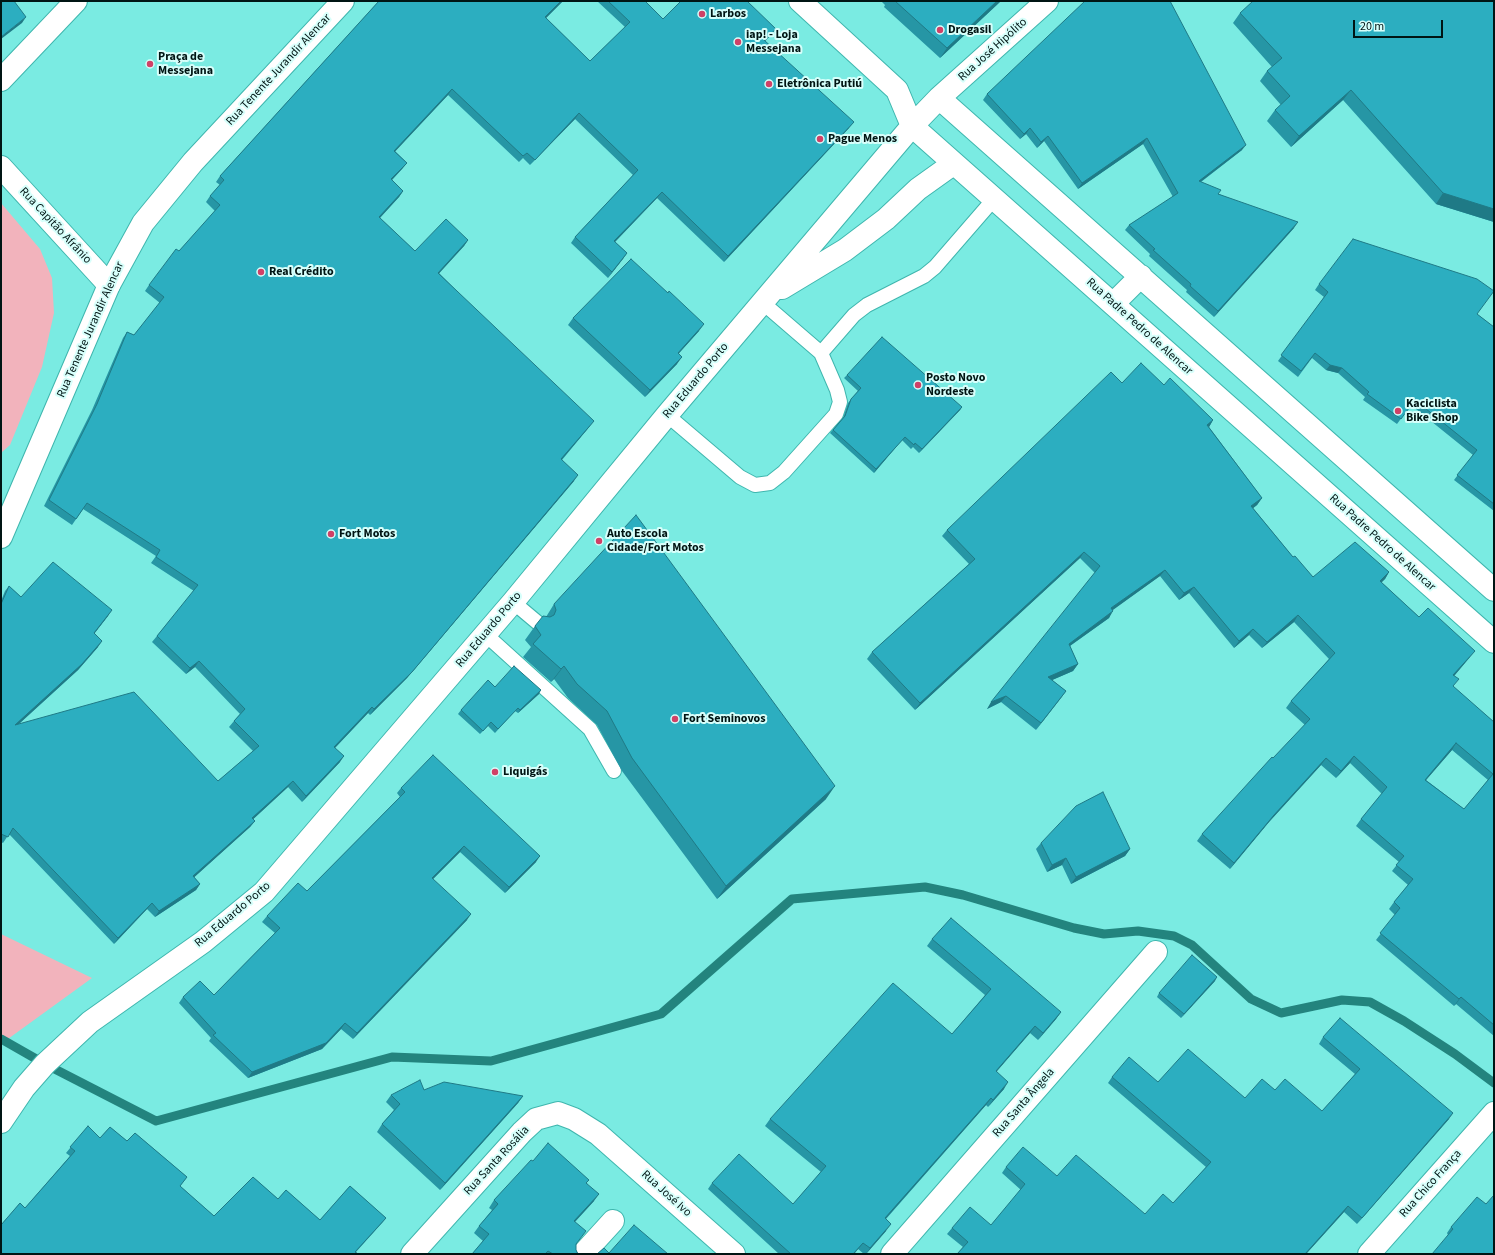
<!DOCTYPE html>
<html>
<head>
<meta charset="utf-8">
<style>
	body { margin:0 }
	#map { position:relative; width:1495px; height:1255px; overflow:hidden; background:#7aebe2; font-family:"Source Sans 3",sans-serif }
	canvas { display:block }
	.frame { position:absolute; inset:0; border:2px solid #001514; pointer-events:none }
	.scale { position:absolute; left:1353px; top:20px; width:90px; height:18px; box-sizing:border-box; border:2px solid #001514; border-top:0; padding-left:5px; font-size:12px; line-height:14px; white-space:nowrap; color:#001514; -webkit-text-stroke:3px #d7fffb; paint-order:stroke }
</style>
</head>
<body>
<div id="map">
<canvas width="1495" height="1255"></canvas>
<div class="frame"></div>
<div class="scale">20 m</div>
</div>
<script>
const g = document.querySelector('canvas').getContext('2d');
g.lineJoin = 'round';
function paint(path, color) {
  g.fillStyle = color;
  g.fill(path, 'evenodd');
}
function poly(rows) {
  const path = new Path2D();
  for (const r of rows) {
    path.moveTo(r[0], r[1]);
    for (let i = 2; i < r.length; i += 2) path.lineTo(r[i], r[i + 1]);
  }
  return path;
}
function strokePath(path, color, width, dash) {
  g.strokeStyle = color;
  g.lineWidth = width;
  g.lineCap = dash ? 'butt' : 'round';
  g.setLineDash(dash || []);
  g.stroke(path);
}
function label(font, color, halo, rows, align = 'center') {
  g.font = font + ' "Source Sans 3",sans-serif';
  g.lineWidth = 4;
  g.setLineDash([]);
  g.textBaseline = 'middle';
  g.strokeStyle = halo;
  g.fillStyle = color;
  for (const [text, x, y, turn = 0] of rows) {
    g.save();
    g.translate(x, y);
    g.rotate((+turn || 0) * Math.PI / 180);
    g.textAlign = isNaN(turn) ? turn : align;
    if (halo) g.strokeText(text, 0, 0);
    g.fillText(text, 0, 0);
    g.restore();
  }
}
paint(poly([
	[1,203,40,249,52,278,54,313,42,367,10,445,1,453],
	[1,934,92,978,1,1044]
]), '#f2b3bc');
strokePath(poly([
	[1,1039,45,1064,156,1121,392,1057,491,1061,661,1014,792,899,925,887,963,895,1074,928,1104,934,1138,931,1174,936,1192,945,1251,999,1281,1013,1342,1000,1370,1002,1404,1021,1455,1054,1494,1083]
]), '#23847e', 9);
const service = poly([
	[821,353,854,315,867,305,924,276,935,267,994,199],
	[667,415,740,477,755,485,770,483,784,472,836,414,840,402,837,390,821,353,763,303],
	[513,602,538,623],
	[485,634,590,729,614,771]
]);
const minor = poly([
	[1,80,76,1],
	[1,167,109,285],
	[412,1254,522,1132,536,1119,558,1113,574,1119,598,1134,734,1254],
	[583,1254,613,1221],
	[892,1254,1156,952],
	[1369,1254,1494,1113]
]);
const primary = poly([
	[800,1,897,90,912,126,1494,642],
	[939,98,1494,590],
	[782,288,845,250,886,219,918,189,953,164],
	[1113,304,1141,276],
	[1,537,109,285,143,223,193,162,343,1],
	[1,1122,24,1088,45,1064,90,1022,203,942,264,892,513,602,667,415,912,126,939,98,1047,1]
]);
strokePath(service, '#3fb6ae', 16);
strokePath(minor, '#3fb6ae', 24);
strokePath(primary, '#3fb6ae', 24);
strokePath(service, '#fff', 14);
strokePath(minor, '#fff', 22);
strokePath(primary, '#fff', 22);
paint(poly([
	[379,1,563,1,546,18,590,61,625,27,597,1,645,1,663,19,771,35,765,41,849,128,724,262,657,198,615,242,627,253,608,278,571,243,575,237,633,175,575,119,530,165,523,158,519,162,448,95,395,151,407,163,402,169,392,180,403,191,399,197,380,218,415,251,468,240,464,246,439,273,590,426,562,460,574,481,407,678,370,715,368,713,335,748,340,762,302,802,288,787,253,819,255,821,250,827,194,877,200,884,196,890,155,917,147,909,114,944,9,834,3,843,1,842,1,601,5,591,9,586,21,597,108,616,94,634,98,647,78,670,19,724,218,781,253,751,229,727,234,721,240,714,195,667,186,674,152,642,194,591,151,563,156,556,83,509,72,525,44,506,92,410,123,338,127,332,134,335,160,303,145,291,149,285,215,211,206,202,210,196,220,185,216,182,220,176],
	[881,1,1001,1,940,58,884,7,885,5],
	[1494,1,1494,222,1436,204,1343,100,1291,147,1267,121,1275,110,1281,105,1260,81,1267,71,1272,67,1233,23,1240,13],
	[987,94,1242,150,1201,182,1219,194,1294,228,1214,317,1186,292,1187,290,1149,256,1150,254,1125,230,1129,225,1173,197,1143,144,1078,189,1044,141,1037,148,1026,134,1020,139,983,100],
	[1319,284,1477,314,1494,327,1494,511,1454,480,1473,455,1411,405,1397,424,1363,400,1365,397,1338,373,1326,370,1312,358,1298,377,1278,361,1324,297,1315,290],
	[668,293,699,331,678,354,677,364,645,397,568,325,573,318],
	[847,375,962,407,960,410,919,453,913,447,911,449,902,440,874,473,830,433,843,418,848,403,858,391,844,378],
	[1122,383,1164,385,1213,420,1209,427,1262,498,1257,505,1253,508,1293,557,1313,577,1389,572,1385,579,1381,582,1419,617,1470,657,1454,676,1453,687,1494,722,1494,1036,1456,1004,1454,1006,1376,940,1395,915,1389,909,1394,902,1408,885,1392,871,1399,862,1356,826,1361,819,1382,794,1350,763,1336,778,1321,765,1269,822,1230,869,1197,841,1202,834,1305,725,1286,708,1291,701,1329,659,1294,622,1262,648,1249,635,1234,648,1189,593,1179,600,1160,576,1112,610,1109,618,1070,646,1078,664,1073,671,1052,680,1066,691,1036,730,1001,702,987,709,1095,573,1080,558,915,710,867,659,872,652,969,564,942,536,947,530],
	[1452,750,1488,780,1464,809,1426,780],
	[554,604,826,799,717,899,622,771,597,725,568,698,554,679,551,682,523,657,531,647,525,640,535,626,546,617],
	[495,687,539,694,518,713,515,711,495,733,488,726,480,734,458,714,461,710],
	[401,788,536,862,505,893,460,852,433,879,467,920,353,1039,341,1029,322,1049,248,1078,209,1041,211,1038,179,1003,183,997,214,995,275,933,262,922,267,916,307,891,400,797,397,793],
	[1041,843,1130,849,1125,856,1071,884,1062,865,1047,872,1036,849],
	[932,939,1061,1012,1056,1019,1038,1040,1030,1033,996,1072,1004,1089,988,1107,986,1105,886,1219,886,1231,866,1254,864,1254,858,1249,854,1254,779,1254,708,1189,712,1183,793,1204,821,1172,765,1126,770,1119,952,1034,985,995,927,946],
	[1215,981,1181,1018,1157,997,1159,993],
	[1323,1037,1449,1119,1357,1224,1344,1212,1306,1254,957,1254,963,1247,947,1234,952,1228,991,1225,1021,1190,1002,1173,1006,1167,1057,1176,1145,1214,1173,1203,1206,1167,1108,1083,1112,1077,1158,1082,1245,1098,1275,1090,1322,1111,1355,1074,1319,1044],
	[424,1090,523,1096,518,1103,440,1190,377,1132,382,1124,394,1110,386,1102,391,1095],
	[88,1126,100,1138,110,1127,127,1141,135,1133,187,1177,180,1186,214,1216,253,1177,278,1199,286,1190,320,1220,350,1186,386,1218,382,1223,356,1252,358,1254,1,1254,1,1225,20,1203,25,1208,70,1156,66,1153],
	[533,1161,587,1183,594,1201,575,1222,576,1250,578,1254,472,1254,483,1241,474,1233,479,1226,492,1210,489,1208,494,1200],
	[1486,1204,1494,1254,1448,1235,1447,1233,1451,1227]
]), '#2696a5');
paint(poly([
	[561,1,563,1,541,23,545,17],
	[997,1,1001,1,940,58,947,48],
	[26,17,22,23,1,39,1,37],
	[776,29,771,35,760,46,764,40],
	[452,89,448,95,390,157,394,151],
	[1351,90,1343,100,1291,147,1299,136],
	[579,113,575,119,530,165,535,160],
	[854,122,849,128,724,262,728,256],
	[1030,128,1026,134,1020,139,1024,134],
	[1048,136,1044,141,1037,148,1041,142],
	[1147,138,1143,144,1078,189,1082,183],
	[1246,145,1242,150,1195,186,1199,181],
	[407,163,402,169,387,185,391,179],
	[403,191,399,197,375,223,379,217],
	[662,192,657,198,610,247,614,241],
	[1443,193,1494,209,1494,222,1436,204],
	[1298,222,1294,228,1214,317,1218,311],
	[468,240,464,246,434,279,438,273],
	[627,253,623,259,608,278,612,272],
	[704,324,699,331,673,360,678,353],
	[682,357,677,364,645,397,650,390],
	[1330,365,1342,368,1338,373,1326,370],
	[962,407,960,410,919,453,922,449],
	[1213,420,1209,427,1207,425],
	[594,421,590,426,557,465,561,459],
	[905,437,902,440,874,473,876,469],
	[578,475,574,481,407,678,370,715,374,709],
	[1262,498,1257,505,1247,513,1251,506],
	[1084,552,1080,558,915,710,920,703],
	[1165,570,1160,576,1106,615,1111,608],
	[1389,572,1385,579,1376,588,1380,581],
	[1194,587,1189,593,1179,600,1184,593],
	[112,610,108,616,90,639,94,633],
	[1113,611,1109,618,1064,650,1069,644],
	[1298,615,1294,622,1262,648,1267,642],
	[1253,629,1249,635,1234,648,1239,641],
	[102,641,98,647,78,670,11,731,15,725],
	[1475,651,1470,657,1449,682,1453,675],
	[199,661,195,667,186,674,190,668],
	[1078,664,1073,671,1043,684,1048,677],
	[564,666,554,679,551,682,561,669],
	[541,690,539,694,518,713,520,710],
	[1066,691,1061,698,1036,730,1041,723],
	[1006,696,1001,702,987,709,991,702],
	[372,707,368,713,330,753,334,747],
	[1456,743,1452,750,1420,787,1425,780],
	[344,756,340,762,302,802,306,796],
	[1354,756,1350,763,1336,778,1341,771],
	[1326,758,1321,765,1269,822,1230,869,1234,863,1274,815],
	[293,781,288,787,248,824,252,818],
	[835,786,826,799,717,899,726,886],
	[255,821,250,827,189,882,193,876],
	[464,846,460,852,428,884,432,878],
	[1130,849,1125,856,1071,884,1076,877],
	[540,856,536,862,505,893,509,887],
	[1066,858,1062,865,1047,872,1052,865],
	[200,884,196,890,155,917,159,911],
	[152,903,147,909,114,944,118,938],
	[471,914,467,920,353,1039,357,1033],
	[1217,977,1215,981,1181,1018,1184,1014],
	[1461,997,1456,1004,1454,1006,1459,999],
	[1061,1012,1056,1019,1038,1040,1043,1033],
	[345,1023,341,1029,322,1049,248,1078,252,1072],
	[1035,1026,1030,1033,991,1078,996,1071],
	[1008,1082,1004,1089,988,1107,993,1100],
	[523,1096,518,1103,440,1190,445,1183],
	[991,1098,986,1105,880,1225,885,1218],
	[1453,1113,1449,1119,1357,1224,1362,1218],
	[599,1194,594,1201,569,1228,574,1221],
	[1348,1206,1344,1212,1306,1254,1305,1254],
	[891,1224,886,1231,866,1254,870,1248],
	[863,1243,854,1254,853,1254]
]), '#1f7a86');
const building = poly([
	[1,1,14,1,26,17,1,37,1,1],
	[379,1,561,1,545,17,590,61,630,22,608,1,645,1,663,19,681,1,747,1,776,29,764,40,854,122,728,256,662,192,614,241,627,253,612,272,575,237,638,170,579,113,535,160,527,153,523,156,452,89,394,151,407,163,391,179,403,191,379,217,415,251,446,219,468,240,438,273,594,421,561,459,578,475,412,672,374,709,372,707,334,747,344,756,306,796,293,781,252,818,255,821,193,876,200,884,159,911,152,903,118,938,13,828,8,837,1,834,1,604,9,586,21,597,53,562,112,610,94,633,102,641,82,664,15,725,134,692,218,781,259,746,234,721,245,709,199,661,190,668,157,636,198,585,156,557,160,550,87,503,76,519,49,500,97,404,127,332,134,335,164,297,149,285,176,249,179,251,220,205,210,196,224,180,220,176,379,1],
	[895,1,997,1,947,48,895,1],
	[1085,1,1170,1,1246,145,1199,181,1221,190,1218,194,1298,222,1218,311,1190,286,1191,284,1153,250,1155,249,1129,225,1178,193,1147,138,1082,183,1048,136,1041,142,1030,128,1024,134,987,94,1085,1],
	[1253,1,1494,1,1494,209,1443,193,1351,90,1299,136,1275,110,1290,96,1267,71,1282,58,1240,13,1253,1],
	[1353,239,1477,279,1494,291,1477,314,1494,327,1494,504,1457,475,1477,450,1415,400,1401,419,1367,394,1369,392,1342,368,1330,365,1315,353,1301,371,1281,355,1328,292,1319,284,1353,239],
	[631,259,668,293,669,291,704,324,678,353,682,357,650,390,573,318,631,259],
	[882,337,962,407,922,449,915,443,914,445,905,437,876,469,833,430,845,416,851,399,861,388,847,375,882,337],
	[1141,363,1164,385,1170,378,1213,420,1207,425,1262,498,1251,506,1293,557,1295,556,1313,577,1355,542,1389,572,1380,581,1419,617,1428,608,1475,651,1453,675,1459,679,1453,686,1494,722,1494,1025,1461,997,1459,999,1380,933,1400,908,1394,902,1413,879,1396,865,1404,856,1361,819,1387,787,1354,756,1341,771,1326,758,1274,815,1234,863,1202,834,1272,757,1273,758,1310,719,1291,701,1335,653,1298,615,1267,642,1253,629,1239,641,1194,587,1184,593,1165,570,1111,608,1113,611,1069,644,1078,664,1048,677,1066,691,1041,723,1006,696,991,702,1100,566,1084,552,920,703,872,652,975,559,947,530,1111,372,1122,383,1141,363],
	[1456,743,1493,774,1464,809,1425,780,1456,743],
	[636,515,835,786,726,886,632,758,607,711,577,684,564,666,561,669,533,644,541,635,535,626,543,616,550,617,554,615,556,610,554,604,636,515],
	[514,666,541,690,520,710,518,708,498,729,491,722,483,731,461,710,488,680,495,687,514,666],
	[433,755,540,856,509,887,464,846,432,878,471,914,357,1033,345,1023,326,1043,252,1072,213,1035,216,1033,183,997,200,981,214,995,280,928,267,916,298,883,307,891,405,792,401,788,433,755],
	[1103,792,1130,849,1076,877,1066,858,1052,865,1041,843,1076,806,1103,792],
	[951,918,1061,1012,1043,1033,1035,1026,996,1071,1008,1082,993,1100,991,1098,885,1218,891,1224,870,1248,863,1243,853,1254,791,1254,712,1183,739,1154,793,1204,826,1166,770,1119,893,983,952,1034,991,989,932,939,951,918],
	[1192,955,1217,977,1184,1014,1159,993,1192,955],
	[1340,1018,1453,1113,1362,1218,1348,1206,1305,1254,957,1254,968,1242,952,1228,970,1207,991,1225,1025,1184,1006,1167,1023,1147,1057,1176,1076,1155,1145,1214,1163,1194,1173,1203,1211,1162,1112,1077,1129,1057,1158,1082,1188,1049,1245,1098,1262,1079,1275,1090,1285,1079,1322,1111,1360,1069,1323,1037,1340,1018],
	[420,1080,424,1090,444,1082,523,1096,445,1183,382,1124,400,1104,391,1095,420,1080],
	[88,1126,100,1138,110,1127,127,1141,135,1133,187,1177,180,1186,214,1216,253,1177,278,1199,286,1190,320,1220,350,1186,386,1218,355,1252,358,1254,1,1254,1,1225,20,1203,25,1208,75,1151,70,1147,88,1126],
	[548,1143,589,1180,586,1183,599,1194,574,1221,586,1231,576,1244,576,1250,578,1254,553,1254,548,1251,545,1254,472,1254,489,1234,479,1226,498,1204,494,1200,531,1160,533,1161,548,1143],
	[1494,1195,1494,1254,1432,1254,1453,1229,1451,1227,1477,1197,1486,1204,1494,1195],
	[634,1225,668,1254,597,1254,604,1248,609,1253,634,1225]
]);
paint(building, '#2caec0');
strokePath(building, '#1f7a86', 1);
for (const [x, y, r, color] of [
	[702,14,4,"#d04167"],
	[940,30,4,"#d04167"],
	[738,42,4,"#d04167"],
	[150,64,4,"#d04167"],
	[769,84,4,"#d04167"],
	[820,139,4,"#d04167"],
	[261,272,4,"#d04167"],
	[918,385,4,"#d04167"],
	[1398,411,4,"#d04167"],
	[331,534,4,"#d04167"],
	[599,541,4,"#d04167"],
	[675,719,4,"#d04167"],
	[495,772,4,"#d04167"]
]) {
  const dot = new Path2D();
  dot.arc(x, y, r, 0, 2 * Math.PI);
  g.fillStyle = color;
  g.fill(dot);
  strokePath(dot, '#d7fffb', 1.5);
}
label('bold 12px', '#001514', '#d7fffb', [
	["Larbos",710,14],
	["Drogasil",948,30],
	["iap! - Loja",746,35],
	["Messejana",746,49],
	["Praça de",158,57],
	["Messejana",158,71],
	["Eletrônica Putiú",777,84],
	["Pague Menos",828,139],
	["Real Crédito",269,272],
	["Posto Novo",926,378],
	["Nordeste",926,392],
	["Kaciclista",1406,404],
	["Bike Shop",1406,418],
	["Fort Motos",339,534],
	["Auto Escola",607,534],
	["Cidade/Fort Motos",607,548],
	["Fort Seminovos",683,719],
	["Liquigás",503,772]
], 'left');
label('12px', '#001514', '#d7fffb', [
	["Rua José Hipólito",993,50,-42],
	["Rua Tenente Jurandir Alencar",279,70,-47],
	["Rua Capitão Afrânio",55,226,47],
	["Rua Padre Pedro de Alencar",1139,327,42],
	["Rua Tenente Jurandir Alencar",91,330,-66],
	["Rua Eduardo Porto",696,381,-50],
	["Rua Padre Pedro de Alencar",1382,543,42],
	["Rua Eduardo Porto",489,630,-50],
	["Rua Eduardo Porto",233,915,-40],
	["Rua Santa Ângela",1024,1103,-49],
	["Rua Santa Rosália",497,1161,-47],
	["Rua Chico França",1431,1184,-48],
	["Rua José Ivo",666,1194,42]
]);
</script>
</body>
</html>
